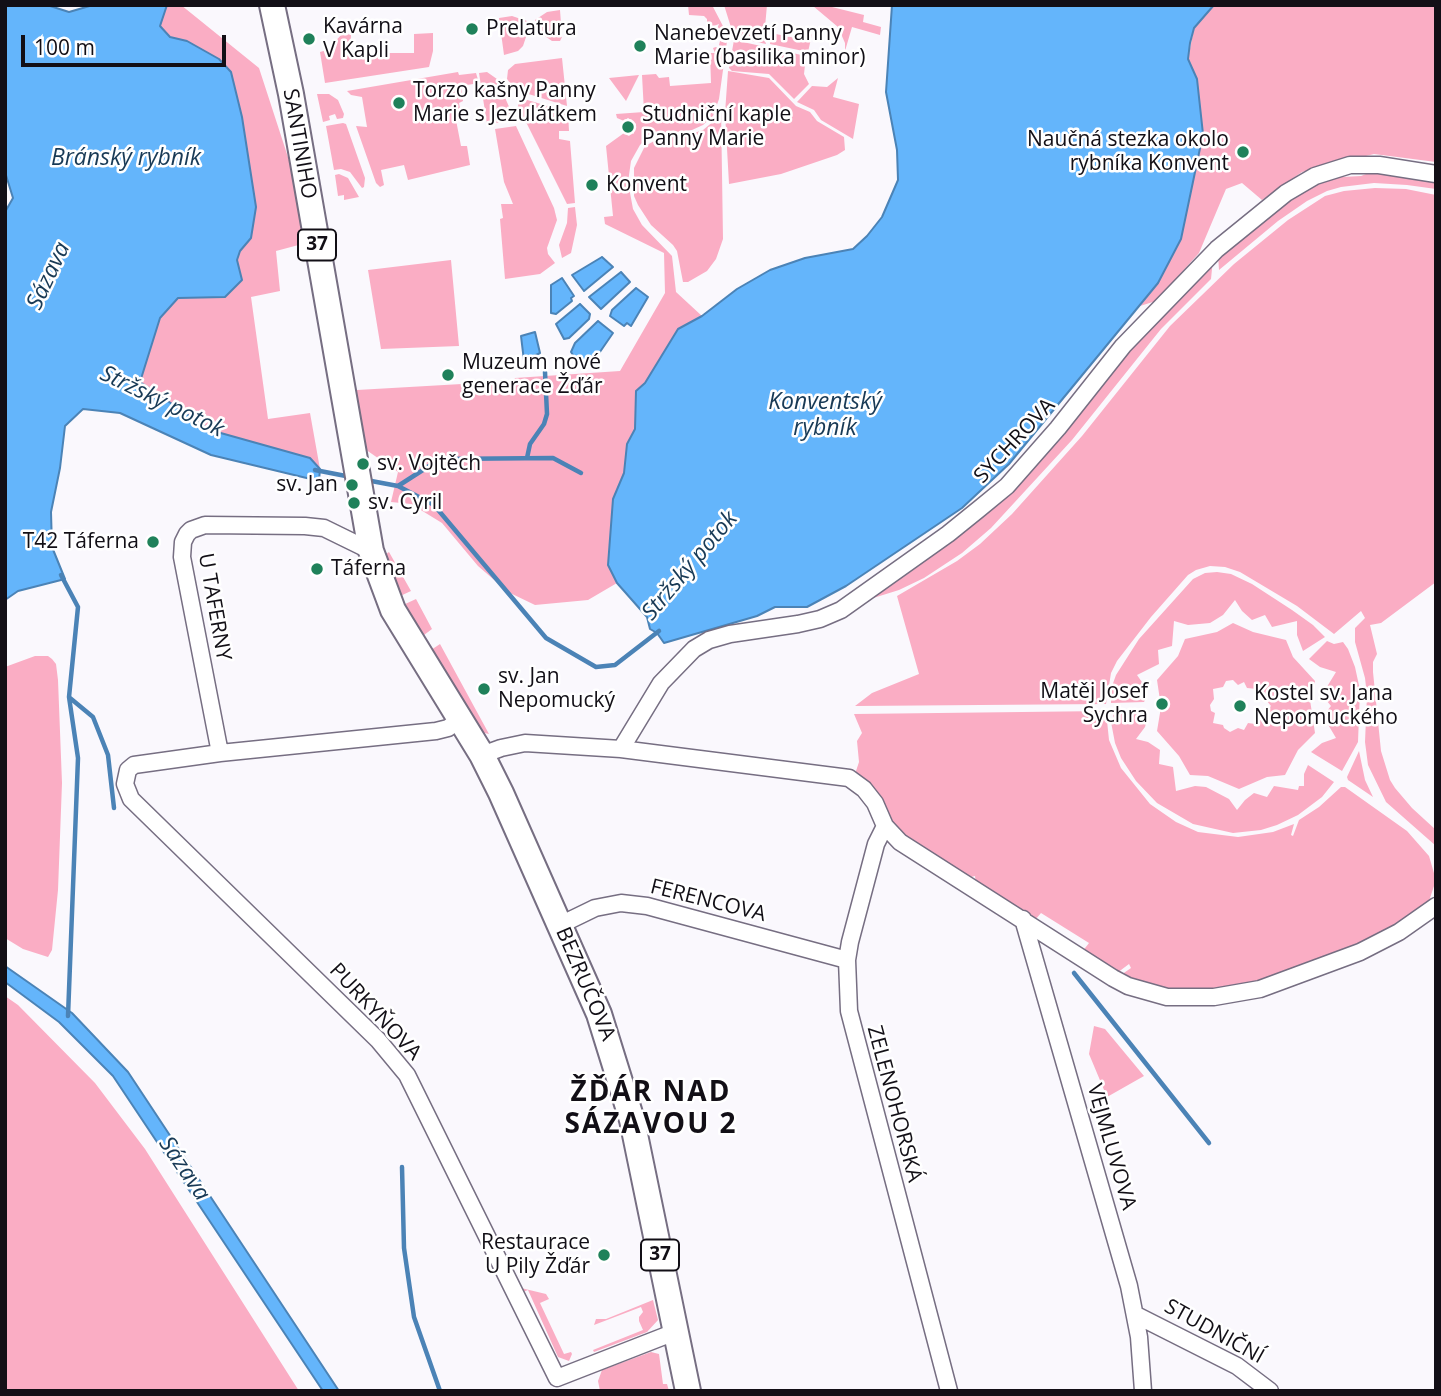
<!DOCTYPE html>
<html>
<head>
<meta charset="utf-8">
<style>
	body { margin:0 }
	#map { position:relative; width:1441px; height:1396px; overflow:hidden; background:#faf8fd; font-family:"Open Sans",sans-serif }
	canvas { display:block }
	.frame { position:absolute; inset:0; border:7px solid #120f16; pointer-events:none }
	.scale { position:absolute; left:21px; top:35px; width:205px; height:32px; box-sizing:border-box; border:4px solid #120f16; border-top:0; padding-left:9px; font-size:21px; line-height:24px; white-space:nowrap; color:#120f16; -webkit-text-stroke:5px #fff; paint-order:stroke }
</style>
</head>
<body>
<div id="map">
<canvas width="1441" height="1396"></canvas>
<div class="frame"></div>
<div class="scale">100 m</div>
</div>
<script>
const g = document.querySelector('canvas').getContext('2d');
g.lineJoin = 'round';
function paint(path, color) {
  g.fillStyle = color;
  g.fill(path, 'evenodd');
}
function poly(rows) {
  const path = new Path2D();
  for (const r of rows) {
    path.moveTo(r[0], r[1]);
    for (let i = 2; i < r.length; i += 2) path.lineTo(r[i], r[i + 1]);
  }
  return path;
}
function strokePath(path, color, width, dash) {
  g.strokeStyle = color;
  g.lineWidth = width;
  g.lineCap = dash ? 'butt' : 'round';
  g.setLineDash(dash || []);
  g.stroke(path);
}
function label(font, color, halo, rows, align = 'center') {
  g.font = font + ' "Open Sans",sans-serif';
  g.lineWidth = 5;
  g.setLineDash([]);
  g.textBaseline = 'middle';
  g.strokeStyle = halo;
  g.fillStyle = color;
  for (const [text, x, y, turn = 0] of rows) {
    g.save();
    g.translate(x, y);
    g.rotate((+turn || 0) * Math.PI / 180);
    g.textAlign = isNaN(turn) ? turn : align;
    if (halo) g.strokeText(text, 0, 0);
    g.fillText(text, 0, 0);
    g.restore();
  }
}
paint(poly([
	[167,5,181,5,259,68,299,191,306,243,276,251,280,291,251,297,268,419,310,413,320,469,310,458,210,430,140,382,160,318,179,297,225,297,240,251,251,238,247,150,231,72,219,59,187,41,170,38,160,26],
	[688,5,712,5,724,28,719,32,717,29,719,24,711,27,711,22,707,23,707,19,704,16,689,15],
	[724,5,767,5,764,38,766,44,734,37],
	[824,5,864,15,863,22,881,27,880,35,852,27,845,51,845,43,838,27,813,6],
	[1214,5,1436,5,1436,162,1374,154,1302,172,1262,200,1242,183,1226,189,1199,253,1156,301,1140,306,1158,283,1203,134,1197,79,1188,59,1194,28],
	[560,10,562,37,560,41,552,41,539,32,535,20,547,12],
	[512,16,527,21,527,34,523,46,518,51,504,55,499,18],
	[343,33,351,35,350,53,414,53,414,34,433,33,433,51,429,67,325,83,320,52,327,50],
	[771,33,805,40,812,34,808,52,770,44],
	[734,40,806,56,804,74,809,84,794,99,769,74,732,71,729,68],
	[720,41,726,43,727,41,719,99,713,116,703,125,692,130,660,134,646,139,640,145,631,161,628,182,633,209,642,225,672,256,676,292,702,316,678,329,645,383,636,391,635,429,627,444,624,473,613,499,608,565,617,583,588,600,535,605,508,592,478,566,442,523,411,504,391,502,398,472,362,447,355,414,357,390,514,381,515,378,620,371,665,293,664,253,605,224,604,217,613,216,606,146,624,133,629,136,632,133,634,134,633,132,636,124,628,118,624,121,617,118,616,114,644,112,642,75,656,74,659,78,669,77,670,86,711,83,710,53,715,53,713,48,716,47,721,51,722,49,719,45],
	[562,58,567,106,519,91,514,88,507,79,508,70,515,64],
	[728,71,769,78,796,106,810,112,817,121,844,137,845,150,837,155,781,174,729,184,725,113],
	[458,72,459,75,476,73,479,83,461,86,463,101,459,103,462,118,456,120,461,146,467,146,470,165,408,180,404,165,381,170,384,185,380,187,376,183,356,126,367,127,362,97,351,95,347,91],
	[487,72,497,79,513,116,512,121,487,124,479,73],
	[639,75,626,101,609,78],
	[838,78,833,97,859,104,853,139,821,120,814,110,797,102,812,86,827,87],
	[317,94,329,94,338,100,344,114,343,118,337,119,335,114,329,116,330,120,323,122],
	[524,99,568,112,569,131,559,131,559,139,570,141,575,203,567,204,518,106,520,100],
	[721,108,723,239,716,259,707,271,688,282,683,282,677,251,673,245,651,225,638,205,634,196,634,168,645,146,658,139,688,135,703,130,715,120],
	[343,123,346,124,365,178,364,187,362,188,350,172,341,169,334,170,326,126],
	[516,126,554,208,557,220,547,248,548,254,555,263,540,274,505,279,500,219,503,218,501,204,513,204,504,182,495,129],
	[1376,170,1436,179,1436,189,1407,185,1374,183,1341,187,1327,191,1307,201,1278,221,1219,270,1218,255,1271,211,1324,178,1361,176],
	[339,174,348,178,359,197,344,200,344,195,338,196,335,175],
	[1375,188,1406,189,1436,195,1436,582,1381,623,1370,625,1377,654,1373,662,1373,672,1381,751,1390,780,1395,788,1412,808,1436,830,1436,846,1386,802,1368,765,1365,742,1367,695,1365,678,1355,642,1355,628,1365,618,1361,611,1334,634,1297,606,1240,572,1225,567,1210,566,1196,570,1188,575,1151,617,1117,661,1111,673,1106,704,855,706,872,693,919,674,897,596,957,561,980,544,1012,514,1082,436,1170,326,1234,264,1288,220,1325,196,1344,191],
	[575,207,577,225,571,253,562,258,559,245,567,223,568,208],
	[1213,259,1211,279,1161,329,1072,440,991,528,962,553,924,578,899,590,854,604,887,581,906,575,920,565,937,548,1059,441,1114,363],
	[451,260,459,346,381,349,368,270],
	[389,552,411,591,398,597,383,556],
	[1217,572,1231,574,1252,584,1292,610,1313,625,1325,637,1303,651,1297,635,1297,621,1272,627,1265,615,1252,620,1242,611,1235,600,1223,615,1210,623,1188,625,1174,621,1172,646,1158,650,1159,664,1137,675,1144,685,1147,696,1144,702,1111,703,1111,689,1116,675,1139,639,1193,579,1205,573],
	[416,599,432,629,420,638,403,605],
	[1233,623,1253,632,1286,640,1293,657,1315,681,1310,700,1315,733,1298,750,1285,775,1267,777,1239,789,1208,776,1190,775,1179,756,1157,731,1161,707,1157,680,1178,656,1185,639,1217,632],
	[1233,680,1238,685,1244,682,1247,688,1257,689,1271,706,1255,724,1248,723,1244,730,1238,728,1230,732,1224,728,1223,725,1213,723,1215,713,1211,711,1210,705,1214,699,1213,689,1223,687,1226,681],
	[1327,641,1334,644,1343,642,1348,649,1355,667,1360,690,1358,742,1342,771,1311,752,1322,743,1336,738,1323,716,1331,706,1322,695,1336,672,1320,667,1309,659],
	[440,644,489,734,480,732,428,652],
	[35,656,48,656,52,659,56,664,58,680,62,783,58,890,52,950,48,957,23,949,5,938,5,667],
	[1106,711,1109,740,1121,768,1150,804,1176,822,1198,832,1238,837,1273,832,1294,824,1291,835,1293,836,1299,820,1319,807,1341,787,1345,787,1407,831,1429,856,1436,880,1428,904,1380,938,1267,982,1205,991,1150,988,1118,977,1131,968,1129,964,1117,973,1082,952,1089,943,1041,913,1035,920,976,885,975,876,971,877,972,882,908,841,855,774,859,762,857,741,862,733,854,714],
	[1113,711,1141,711,1148,716,1145,727,1136,739,1148,742,1160,750,1159,764,1173,767,1176,791,1195,786,1206,787,1229,799,1237,810,1245,800,1254,793,1267,797,1274,786,1298,790,1299,786,1304,786,1304,774,1308,765,1334,782,1322,797,1298,815,1277,825,1261,830,1233,833,1193,824,1157,803,1136,781,1121,758,1115,743,1111,722,1114,722],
	[1359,751,1365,780,1373,797,1348,780,1347,777],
	[5,996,18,1005,95,1083,145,1149,299,1391,5,1391],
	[1094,1026,1105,1029,1144,1076,1107,1097,1089,1054],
	[521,1288,546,1294,549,1299,540,1303,564,1354,571,1352,572,1354,569,1361,558,1357,528,1290,523,1292],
	[653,1300,658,1320,647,1332,594,1352,593,1350,643,1330,639,1321,639,1317,643,1312,641,1307,594,1325,596,1319,606,1319],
	[651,1352,659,1354,663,1384,667,1384,669,1391,600,1391,598,1381,602,1370]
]), '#faadc4');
const water = poly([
	[5,5,47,5,69,12,93,5,167,5,160,26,170,37,187,41,219,59,231,72,242,117,256,207,251,238,240,251,237,260,242,280,225,297,178,298,160,318,140,382,210,430,310,458,320,469,319,481,211,455,120,413,83,409,65,426,60,468,51,512,52,547,65,579,18,591,5,600,5,212,13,198,5,172,5,5],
	[892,5,1214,5,1194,28,1190,43,1188,59,1197,79,1203,134,1181,239,1158,283,1009,464,962,508,846,586,807,607,775,607,757,616,664,643,657,633,650,629,647,617,617,583,608,565,613,499,624,473,627,444,635,429,636,391,645,383,678,329,702,316,737,289,770,270,805,258,853,249,867,236,882,217,898,180,897,150,886,92,892,5],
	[602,257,613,267,584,291,572,275,602,257],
	[621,272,630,282,601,309,589,297,621,272],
	[562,278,574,296,571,298,572,301,556,314,551,313,551,285,562,278],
	[636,288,648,297,631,326,627,323,624,326,610,316,612,310,636,288],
	[580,304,590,314,589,319,569,338,564,339,556,324,580,304],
	[598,321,613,333,593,362,577,361,571,352,575,343,598,321],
	[535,332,540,353,524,361,521,336,535,332],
	[5,966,72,1013,128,1072,339,1391,323,1391,113,1076,59,1022,5,982,5,966]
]);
paint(water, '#64b5fb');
strokePath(water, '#4b83b6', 2);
strokePath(poly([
	[527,458,530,444,544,424,547,414,545,372],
	[315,470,351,477],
	[366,480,398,486,434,505,546,638,596,667,615,665,659,631],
	[398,486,440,459,553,458,581,473],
	[61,575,78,607,69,697,78,758,68,1016],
	[70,698,93,717,108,755,114,808],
	[1074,973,1209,1143],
	[402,1167,404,1248,414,1317,440,1391]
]), '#4b83b6', 4.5);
const street = poly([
	[459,720,448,728,436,731,220,753,134,765,128,770,125,784,131,799,378,1040,407,1075,557,1378,675,1332],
	[621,749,661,683,694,649,709,640,730,634,798,624,820,619,841,610,948,534,979,509,1007,486,1058,428,1123,346,1217,249,1286,193,1315,176,1350,165,1379,165,1436,174],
	[220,753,182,557,183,542,187,534,191,530,205,525,305,526,324,528,371,551],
	[482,755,501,748,525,743,621,749,849,778,864,789,875,803,885,826,900,842,1113,978,1128,986,1167,997,1214,997,1260,989,1360,952,1399,932,1436,906],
	[885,826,876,844,850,942,847,960,849,1011,949,1391],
	[1023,919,1129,1286,1139,1337,1143,1391],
	[560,925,595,908,621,903,647,906,847,960],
	[1136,1315,1237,1366,1270,1391]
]);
const primary = poly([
	[272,5,291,94,371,551,393,610,482,755,501,793,599,1014,632,1120,688,1391]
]);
strokePath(street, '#766e82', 19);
strokePath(primary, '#766e82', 28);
strokePath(street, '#fff', 16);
strokePath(primary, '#fff', 24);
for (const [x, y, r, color] of [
	[472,29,7,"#1f815a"],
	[309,39,7,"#1f815a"],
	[640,46,7,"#1f815a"],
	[399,103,7,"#1f815a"],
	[628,127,7,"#1f815a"],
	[1243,152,7,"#1f815a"],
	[592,185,7,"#1f815a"],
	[448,375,7,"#1f815a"],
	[363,464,7,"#1f815a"],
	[352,485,7,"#1f815a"],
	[354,503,7,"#1f815a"],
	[153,542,7,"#1f815a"],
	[317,569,7,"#1f815a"],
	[484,689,7,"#1f815a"],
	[1162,704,7,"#1f815a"],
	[1240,706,7,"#1f815a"],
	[604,1255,7,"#1f815a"]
]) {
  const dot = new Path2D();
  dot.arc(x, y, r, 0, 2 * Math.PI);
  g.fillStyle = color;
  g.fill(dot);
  strokePath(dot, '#fff', 2.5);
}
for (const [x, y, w] of [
	[317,245,38],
	[660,1255,38]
]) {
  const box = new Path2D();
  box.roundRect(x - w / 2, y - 15.5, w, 31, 5);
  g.fillStyle = '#fff';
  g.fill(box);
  strokePath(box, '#120f16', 2);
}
label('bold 19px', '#120f16', null, [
	["37",317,245],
	["37",660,1255]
]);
label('21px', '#120f16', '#fff', [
	["Kavárna",323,27],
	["V Kapli",323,51],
	["Prelatura",486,29],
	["Nanebevzetí Panny",654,34],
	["Marie (basilika minor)",654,58],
	["Torzo kašny Panny",413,91],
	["Marie s Jezulátkem",413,115],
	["Studniční kaple",642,115],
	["Panny Marie",642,139],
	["Naučná stezka okolo",1229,140,"right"],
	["rybníka Konvent",1229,164,"right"],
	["Konvent",606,185],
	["Muzeum nové",462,363],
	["generace Žďár",462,387],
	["sv. Vojtěch",377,464],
	["sv. Jan",338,485,"right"],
	["sv. Cyril",368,503],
	["T42 Táferna",139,542,"right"],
	["Táferna",331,569],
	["sv. Jan",498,677],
	["Nepomucký",498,701],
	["Matěj Josef",1148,692,"right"],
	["Sychra",1148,716,"right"],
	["Kostel sv. Jana",1254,694],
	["Nepomuckého",1254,718],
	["Restaurace",590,1243,"right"],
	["U Pily Žďár",590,1267,"right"]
], 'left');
label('21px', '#120f16', '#fff', [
	["SANTINIHO",299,144,80],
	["SYCHROVA",1015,441,-47],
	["U TAFERNY",214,607,80],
	["FERENCOVA",708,901,14],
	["BEZRUČOVA",585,984,67],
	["PURKYŇOVA",375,1012,47],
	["ZELENOHORSKÁ",894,1104,75],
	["VEJMLUVOVA",1111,1147,74],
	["STUDNIČNÍ",1214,1332,29]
]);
label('italic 23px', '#183a56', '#fff', [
	["Bránský rybník",126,158],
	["Sázava",49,276,-65],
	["Stržský potok",162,402,26],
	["Konventský",825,402],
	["rybník",825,428],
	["Stržský potok",690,566,-50],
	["Sázava",184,1169,56]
]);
g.letterSpacing = '2px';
label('bold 28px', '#120f16', '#fff', [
	["ŽĎÁR NAD",651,1093],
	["SÁZAVOU 2",651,1125]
]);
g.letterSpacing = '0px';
</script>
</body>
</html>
